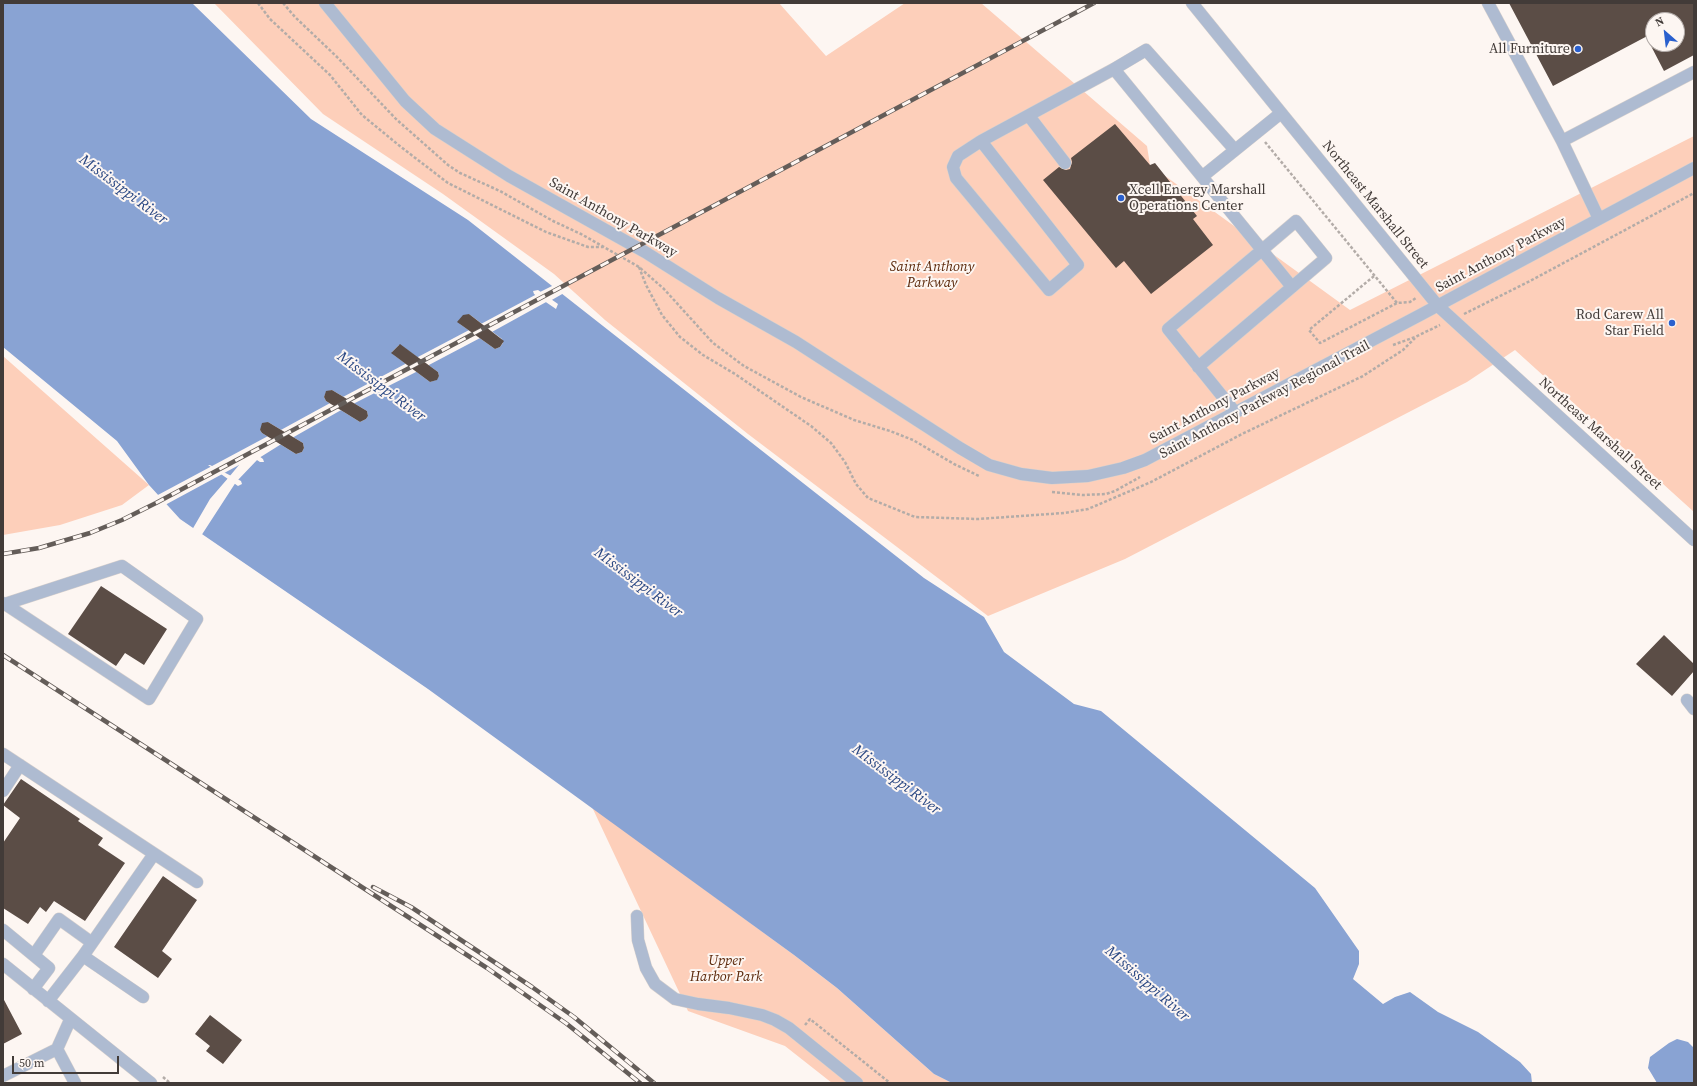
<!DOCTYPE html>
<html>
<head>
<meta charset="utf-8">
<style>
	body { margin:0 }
	#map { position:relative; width:1697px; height:1086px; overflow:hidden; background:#fdf6f2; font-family:"Source Serif 4",serif }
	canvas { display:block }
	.frame { position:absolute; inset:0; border:4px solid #423b38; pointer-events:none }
	.north { position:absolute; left:1645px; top:12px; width:40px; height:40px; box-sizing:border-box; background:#fdf6f2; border:1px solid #b2aba8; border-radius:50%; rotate:332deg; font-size:11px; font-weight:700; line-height:16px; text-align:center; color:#423b38 }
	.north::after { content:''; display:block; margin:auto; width:14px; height:18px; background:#2a60ce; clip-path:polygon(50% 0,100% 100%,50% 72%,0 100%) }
	.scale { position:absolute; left:12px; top:1056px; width:107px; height:18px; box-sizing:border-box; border:2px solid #423b38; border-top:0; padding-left:5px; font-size:12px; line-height:14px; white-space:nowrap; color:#423b38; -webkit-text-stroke:3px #fdf6f2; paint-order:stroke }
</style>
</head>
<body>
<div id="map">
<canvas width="1697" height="1086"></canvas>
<div class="frame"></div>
<div class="north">N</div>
<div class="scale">50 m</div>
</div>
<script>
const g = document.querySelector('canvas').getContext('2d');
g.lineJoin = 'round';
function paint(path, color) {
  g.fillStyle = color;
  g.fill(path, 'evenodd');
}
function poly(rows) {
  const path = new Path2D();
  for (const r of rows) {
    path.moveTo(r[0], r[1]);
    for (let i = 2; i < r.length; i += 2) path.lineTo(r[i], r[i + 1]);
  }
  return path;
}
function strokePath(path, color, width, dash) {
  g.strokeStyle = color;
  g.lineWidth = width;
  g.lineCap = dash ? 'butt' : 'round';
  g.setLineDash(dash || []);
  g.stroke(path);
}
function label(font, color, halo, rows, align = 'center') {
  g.font = font + ' "Source Serif 4",serif';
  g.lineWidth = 4;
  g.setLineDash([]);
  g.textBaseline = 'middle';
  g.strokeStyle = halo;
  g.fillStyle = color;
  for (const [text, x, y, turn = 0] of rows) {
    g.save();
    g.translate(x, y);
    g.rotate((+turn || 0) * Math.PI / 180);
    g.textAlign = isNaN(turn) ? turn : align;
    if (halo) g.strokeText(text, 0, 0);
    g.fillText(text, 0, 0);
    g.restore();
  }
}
paint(poly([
	[214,3,779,3,826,56,905,3,981,3,1147,146,1150,165,1350,310,1694,136,1694,512,1515,350,1467,382,1125,559,988,616,748,434,605,320,554,274,443,194,323,114],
	[3,356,149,485,122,505,60,525,3,535],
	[592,807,794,955,837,988,934,1074,952,1083,832,1083,785,1046,688,1011]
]), '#fdcfba');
paint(poly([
	[3,3,192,3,311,119,468,220,924,578,984,617,1004,652,1074,704,1101,711,1315,888,1359,951,1359,964,1353,979,1383,1004,1395,997,1410,992,1438,1012,1478,1032,1520,1062,1531,1074,1532,1083,952,1083,934,1074,837,988,794,955,428,689,180,519,149,485,117,441,3,347],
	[538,290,558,304,556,309,534,294,533,291],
	[469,314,502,339,503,343,500,347,495,349,460,324,459,320],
	[399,345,402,346,438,372,439,376,436,380,430,382,394,355,392,352],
	[332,390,367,411,368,416,366,419,360,422,326,401,324,397,326,392],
	[268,422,303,443,304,448,302,452,296,454,262,433,260,430],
	[248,448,263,459,264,462,260,462,243,451],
	[208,465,210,465,241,481,242,484,238,486],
	[1677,1039,1688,1042,1694,1048,1694,1083,1657,1083,1648,1068,1650,1057,1669,1043]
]), '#89a3d3');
paint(poly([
	[554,285,564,293,550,301,538,293],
	[537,294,548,301,490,333,479,325],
	[471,329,482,337,427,366,416,358],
	[407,363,418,371,353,404,341,398],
	[332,402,343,409,292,438,279,431],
	[270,435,283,443,259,458,247,451,258,459,237,481,229,477,239,465,165,505,156,496],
	[229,477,236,482,201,536,192,530,210,499]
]), '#fdf6f2');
paint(poly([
	[1509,3,1694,3,1694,55,1664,71,1650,44,1677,44,1677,20,1653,20,1653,33,1553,86],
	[1115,124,1150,165,1155,163,1197,216,1193,219,1213,245,1151,294,1124,261,1116,268,1043,180,1059,167,1066,170,1070,169,1072,162,1071,158],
	[469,314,504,341,500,347,495,349,457,322,463,315],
	[400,344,438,372,439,376,437,380,430,382,391,353],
	[332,390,367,411,368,416,366,419,360,422,326,401,324,397,326,391],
	[268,422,303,443,304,448,302,452,296,454,262,433,260,430,262,423],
	[101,586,167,629,144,665,125,653,116,666,68,634],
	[1664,635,1694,664,1694,671,1672,696,1636,664],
	[21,779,80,819,78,821,103,838,98,845,125,863,85,921,54,901,46,912,40,907,28,924,3,908,3,843,20,818,3,805],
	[163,876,197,900,162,951,172,959,158,978,114,947],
	[3,998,22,1034,3,1044],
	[210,1015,242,1040,223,1064,206,1051,210,1046,195,1034]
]), '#5b4d46');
const minor = poly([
	[325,3,405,101,435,129,509,176,645,252,718,298,796,342,960,448,989,465,1021,474,1052,478,1088,476,1123,468,1145,460,1422,314,1694,168],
	[1192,3,1438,306,1694,540],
	[1488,3,1562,141],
	[1114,69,1146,50,1235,150],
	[1029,116,1065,163],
	[981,141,1078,265,1049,290,956,178,953,167,958,156,981,141,1114,69,1262,250,1168,329,1235,412],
	[1203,176,1281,113],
	[1599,219,1562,141,1694,72],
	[1198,367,1292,287,1326,258,1296,221,1262,250,1292,287],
	[3,603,5,604,149,699,197,619,122,566,5,604],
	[1687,700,1694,709],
	[3,754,197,882],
	[3,791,20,765],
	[637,916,638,940,646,968,655,984,675,999,698,1004,729,1008,762,1015,775,1020,789,1028,857,1083],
	[3,930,49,968,33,989],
	[34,955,59,919,91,942],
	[83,956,143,997],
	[3,964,151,1083],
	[48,1001,83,956,154,854],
	[57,1049,75,1083],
	[3,1076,57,1049,70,1020]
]);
strokePath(minor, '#d8d1cd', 13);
strokePath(poly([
	[258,3,270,19,330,75,362,115,401,147,448,183,546,232,588,247,603,247],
	[283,3,295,17,337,57,396,119,448,165,460,173,500,191,553,221,581,234,639,267,664,289,713,343,744,366,801,397,854,420,890,431,913,440,954,464,979,476],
	[1265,142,1397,303],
	[639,267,646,285,662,315,680,337,703,355,735,374,811,426,831,443,845,462,856,484,868,498,915,517,978,519,1064,513,1088,509,1151,482,1242,434,1363,376,1403,350,1415,338],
	[1374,276,1309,330,1320,343,1397,303,1410,302,1416,298],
	[1436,286,1441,283,1447,287],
	[1464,314,1530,281,1694,193],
	[1393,345,1415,337,1440,325],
	[1052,492,1082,495,1106,494,1115,491,1140,477],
	[805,1025,810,1019,890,1083],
	[163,1077,170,1083]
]), '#b3aca8', 2.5, [3, 2]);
strokePath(minor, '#aebbd1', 12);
const rail = poly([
	[3,554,39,548,90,533,122,520,156,503,1094,3],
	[3,655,487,968,567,1024,640,1083],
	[373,887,411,907,532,987,574,1017,654,1083]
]);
strokePath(rail, '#645d59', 4.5);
strokePath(rail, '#fdf6f2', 3, [9]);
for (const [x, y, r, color] of [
	[1578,49,4,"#2a60ce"],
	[1121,198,4,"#2a60ce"],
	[1672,323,4,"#2a60ce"]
]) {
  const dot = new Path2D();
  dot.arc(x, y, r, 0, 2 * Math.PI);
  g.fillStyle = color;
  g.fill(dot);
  strokePath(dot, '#fdf6f2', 1.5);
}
label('14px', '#423b38', '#fdf6f2', [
	["All Furniture",1570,49],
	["Xcell Energy Marshall",1129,190,"left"],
	["Operations Center",1129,206,"left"],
	["Rod Carew All",1664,315],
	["Star Field",1664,331]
], 'right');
label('14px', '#423b38', '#fdf6f2', [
	["Northeast Marshall Street",1375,205,51],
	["Saint Anthony Parkway",613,218,30],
	["Saint Anthony Parkway",1501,255,-28],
	["Saint Anthony Parkway Regional Trail",1265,400,-28],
	["Saint Anthony Parkway",1215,406,-28],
	["Northeast Marshall Street",1600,434,42]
]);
label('italic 14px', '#5c290b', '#fdf6f2', [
	["Saint Anthony",932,267],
	["Parkway",932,283],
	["Upper",726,961],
	["Harbor Park",726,977]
]);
label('italic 15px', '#294783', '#fdf6f2', [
	["Mississippi River",123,190,37],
	["Mississippi River",381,387,37],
	["Mississippi River",638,583,37],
	["Mississippi River",896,780,37],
	["Mississippi River",1147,984,41]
]);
</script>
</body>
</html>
